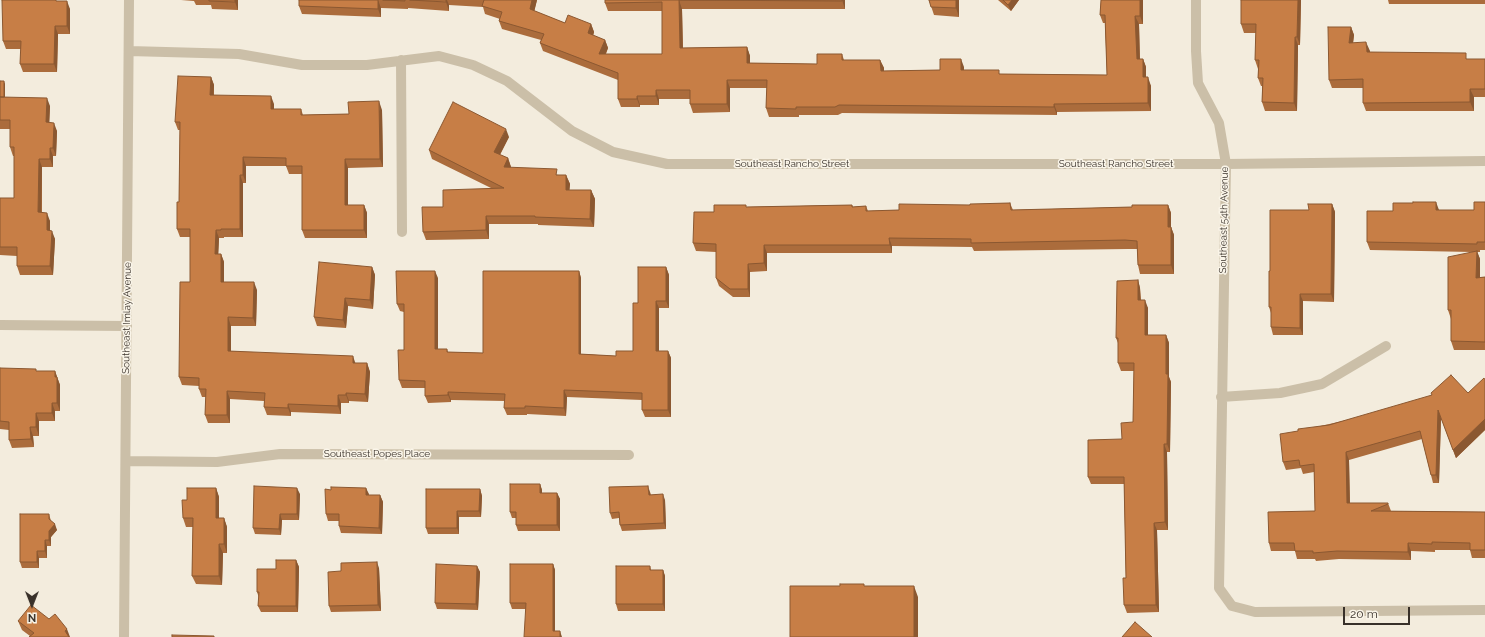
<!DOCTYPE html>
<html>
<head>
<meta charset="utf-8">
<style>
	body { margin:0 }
	#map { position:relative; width:1485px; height:637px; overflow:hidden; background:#f3ecdd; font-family:Raleway,sans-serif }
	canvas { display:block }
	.north { position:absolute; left:12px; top:585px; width:40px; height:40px; -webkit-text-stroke:3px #faf5e9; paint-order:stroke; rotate:180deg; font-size:11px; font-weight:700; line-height:16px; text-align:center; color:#383029 }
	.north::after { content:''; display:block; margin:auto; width:14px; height:18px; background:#383029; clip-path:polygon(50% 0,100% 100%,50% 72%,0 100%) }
	.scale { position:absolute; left:1343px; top:607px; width:67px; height:18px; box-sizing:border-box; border:2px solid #383029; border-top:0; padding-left:5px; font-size:12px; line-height:14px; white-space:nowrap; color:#383029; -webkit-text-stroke:3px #faf5e9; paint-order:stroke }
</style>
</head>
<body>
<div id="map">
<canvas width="1485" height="637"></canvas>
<div class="north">N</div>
<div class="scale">20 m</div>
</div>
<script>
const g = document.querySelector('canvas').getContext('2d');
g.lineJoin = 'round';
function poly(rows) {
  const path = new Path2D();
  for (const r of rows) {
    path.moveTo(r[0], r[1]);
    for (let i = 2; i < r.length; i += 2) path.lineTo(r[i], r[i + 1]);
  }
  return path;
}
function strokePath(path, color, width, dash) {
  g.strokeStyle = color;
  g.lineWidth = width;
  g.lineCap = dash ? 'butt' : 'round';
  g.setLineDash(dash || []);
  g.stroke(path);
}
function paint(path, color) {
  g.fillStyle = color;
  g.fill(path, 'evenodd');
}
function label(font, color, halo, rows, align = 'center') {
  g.font = font + ' Raleway,sans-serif';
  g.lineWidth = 3;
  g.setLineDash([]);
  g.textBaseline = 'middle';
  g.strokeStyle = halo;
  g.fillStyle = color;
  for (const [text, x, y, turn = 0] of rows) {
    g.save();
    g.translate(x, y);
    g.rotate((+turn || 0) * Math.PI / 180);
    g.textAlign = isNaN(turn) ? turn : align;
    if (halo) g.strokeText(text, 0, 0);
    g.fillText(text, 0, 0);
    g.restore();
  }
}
strokePath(poly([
	[1196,0,1196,51,1198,83,1219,123,1226,164,1219,588,1232,606,1255,612,1485,610],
	[129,51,239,54,302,65,367,65,439,56,473,65,507,81,572,131,613,152,667,164,1226,164,1485,161],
	[401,60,402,232],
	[0,325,127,326],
	[1221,397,1280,393,1322,384,1386,346],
	[126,461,217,462,280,454,629,455],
	[124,637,129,0]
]), '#cbbfa8', 10);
paint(poly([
	[181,0,238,0,238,10,212,9,211,5,196,5,194,1],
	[299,0,537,0,534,11,565,23,591,24,594,32,593,36,605,40,608,48,606,54,662,54,662,11,608,11,605,3,605,0,845,0,845,9,682,9,683,48,747,47,750,56,750,63,817,64,842,54,844,60,880,60,884,68,884,71,940,70,964,67,964,70,1001,74,1107,75,1105,23,1103,23,1100,15,1101,0,1143,0,1143,24,1139,24,1140,59,1143,59,1146,67,1146,77,1151,86,1151,111,1057,112,1057,115,842,113,838,115,799,115,799,117,769,117,766,108,767,88,730,88,730,112,693,113,690,104,690,99,659,99,659,105,640,105,640,107,621,107,618,99,618,80,543,51,540,43,541,40,502,29,499,21,500,19,485,14,483,7,449,5,449,11,408,8,408,9,381,8,381,17,302,14,299,6],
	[929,0,959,0,959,17,934,15],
	[998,0,1019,0,1011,11],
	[1241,0,1301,0,1300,45,1298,45,1297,111,1265,111,1262,102,1262,86,1261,86,1258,78,1258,69,1255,60,1256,33,1244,33,1241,24],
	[1388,0,1485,0,1485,4,1389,4],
	[59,1,70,9,70,34,58,34,57,72,23,72,20,64,21,49,6,49,3,41],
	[1351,27,1354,35,1353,43,1370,51,1370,52,1468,59,1485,59,1485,97,1474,97,1474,111,1366,111,1363,103,1363,88,1332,88,1329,80],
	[211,77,214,85,214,95,274,104,274,109,301,109,303,115,349,114,382,110,383,167,348,168,348,205,364,205,367,213,367,238,305,238,302,230,302,174,289,174,286,166,246,166,246,183,243,183,243,237,224,237,224,238,219,238,218,254,221,254,224,262,224,282,257,290,256,326,231,326,231,351,356,363,367,363,370,372,368,402,349,401,349,403,341,403,341,414,291,412,291,416,267,415,264,407,264,401,230,399,230,423,208,423,205,415,206,397,202,397,199,389,199,386,182,385,179,377,190,282,190,237,180,237,177,229,179,202,180,130,178,130,175,122],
	[0,81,5,84,5,97,50,106,49,123,57,131,56,156,53,156,53,167,42,167,42,212,50,221,50,230,55,239,53,275,20,275,17,266,17,256,0,255,0,198,14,198,14,156,13,156,10,147,10,129,0,129],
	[509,137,500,155,508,158,511,167,511,168,559,175,566,175,570,184,569,190,591,190,595,199,594,227,538,225,538,224,489,224,489,239,426,240,423,232,443,207,491,188,432,159,429,150],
	[1485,202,1485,250,1480,250,1480,252,1477,252,1480,259,1480,277,1485,277,1485,350,1454,350,1451,341,1451,319,1448,310,1472,252,1370,250,1367,242,1393,211,1413,203,1439,210,1474,210],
	[1010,203,1013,210,1132,207,1168,205,1171,213,1171,227,1174,235,1174,274,1140,274,1138,265,1137,249,1128,249,974,251,972,247,892,246,892,253,767,253,767,271,750,272,750,297,733,297,719,286,716,278,716,252,696,251,693,243,746,205,746,207,852,205,853,207,866,206,868,211,899,210,970,205],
	[1332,204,1335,212,1334,302,1303,301,1303,335,1273,335,1271,327,1271,313,1269,307,1270,271,1309,210],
	[372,267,375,275,373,309,348,306,346,328,317,326,314,317],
	[666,267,669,275,669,308,659,308,659,351,668,351,671,358,671,417,645,417,642,410,642,400,567,397,566,416,527,414,527,415,507,415,504,408,505,401,451,400,451,402,428,403,425,396,425,388,402,388,399,380,404,350,404,312,400,311,397,304,438,278,438,349,447,349,448,352,483,353,579,271,581,278,581,354,616,356,633,351,638,303],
	[1138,280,1140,288,1141,300,1148,308,1148,335,1166,335,1169,343,1169,377,1171,382,1170,452,1167,452,1168,530,1157,530,1159,612,1127,613,1124,605,1126,578,1124,484,1091,484,1088,477,1122,439,1133,422,1134,371,1121,371,1118,363,1118,343,1116,338],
	[0,368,36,371,55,371,57,377,60,385,60,411,55,411,55,421,39,421,39,436,33,436,34,447,12,448,9,440,9,430,0,429],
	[1485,380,1485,430,1456,458,1441,418,1439,483,1433,483,1422,439,1349,460,1350,503,1388,503,1391,511,1485,512,1485,558,1472,558,1470,550,1435,550,1435,552,1411,551,1411,560,1339,559,1316,561,1315,559,1297,559,1295,551,1271,551,1269,543,1315,511,1314,472,1303,474,1301,468,1286,470,1283,462,1298,431,1468,393],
	[540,484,542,490,542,493,557,493,560,499,560,531,518,531,516,525,516,518,512,518,510,512],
	[216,488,219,497,219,518,224,518,227,527,227,553,223,553,222,585,196,584,192,576,193,527,186,527,183,518,187,500],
	[366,488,368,495,380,495,383,502,382,534,341,533,339,526,339,521,328,521,326,514,331,490],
	[480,489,482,496,481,517,459,517,459,534,428,534,426,528],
	[650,492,651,495,665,500,666,529,622,531,620,525,619,518,612,519,610,513],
	[300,494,299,520,282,520,281,535,255,534,253,528],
	[49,514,51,521,57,530,51,537,51,546,47,546,47,558,39,558,39,568,22,568,20,562],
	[296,560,299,567,298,612,261,612,258,606,259,598,257,592,276,569],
	[553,564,555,570,555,631,562,637,525,609,512,609,510,603],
	[477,566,480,572,478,610,437,609,435,603],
	[650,566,651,570,663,570,665,576,665,611,618,611,616,604],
	[379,568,381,611,331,612,329,606,341,571],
	[18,621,70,637,30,636,22,630]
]), '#ab6c3c');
paint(poly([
	[235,0,238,0,238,10,235,2],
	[378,0,381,8,381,17,378,9],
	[446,0,447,0,449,5,449,11,446,2],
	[532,0,537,0,533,17,530,9],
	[679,0,682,9,683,56,680,48],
	[842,0,845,0,845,9],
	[956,0,959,0,959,17,956,8],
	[1012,0,1019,0,1011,11,1008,5],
	[1140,0,1143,0,1143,24,1140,16],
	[1298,0,1301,0,1300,45,1297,37],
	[67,1,70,9,70,34,67,26],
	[1135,16,1139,24,1140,67,1137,59],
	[591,24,594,32,591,42,588,33],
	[55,26,58,34,57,72,54,64],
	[1351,27,1354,35,1352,51,1349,43],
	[1295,37,1298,45,1297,111,1294,103],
	[605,40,608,48,602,62,599,54],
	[1366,42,1370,51,1370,61,1367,52],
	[747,47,750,56,750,71,747,63],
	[961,59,964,67,964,78,961,70],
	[1143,59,1146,67,1146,86,1143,77],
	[880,60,884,68,884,79,881,71],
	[211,77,214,85,213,103,210,95],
	[1148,77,1151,86,1151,111,1148,103],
	[727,80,730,88,730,112,727,104],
	[4,81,5,84,5,103,4,100],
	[1470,89,1474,97,1474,111,1470,102],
	[656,90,659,99,659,105,656,96],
	[271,96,274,104,274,117,271,109],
	[637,96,640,105,640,107,637,99],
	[47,98,50,106,49,131,46,122],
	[379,101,382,110,383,167,380,159],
	[1054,104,1057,112,1057,115,1054,107],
	[54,123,57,131,56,156,53,148],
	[506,129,509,137,497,160,494,152],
	[50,148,53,156,53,167,50,159],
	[243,157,246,166,246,183,243,175],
	[508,158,511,167,507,176,504,167],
	[39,159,42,167,41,221,38,212],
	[345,159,348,168,348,213,345,205],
	[240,175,243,183,243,237,240,229],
	[566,175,570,184,569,198,566,190],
	[591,190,595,199,594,227,590,219],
	[1436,202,1439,210,1436,210],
	[1332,204,1335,212,1334,302,1331,294],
	[364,205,367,213,367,238,364,230],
	[1168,205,1171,213,1171,235,1168,227],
	[47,213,50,221,50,239,47,230],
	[486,216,489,224,489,239,486,230],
	[1171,227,1174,235,1174,274,1171,265],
	[216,230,219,238,218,262,215,254],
	[52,231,55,239,53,275,50,266],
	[889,238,892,246,892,253,890,245],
	[764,245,767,253,767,271,764,263],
	[1477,251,1480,259,1480,286,1476,278],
	[221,254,224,262,224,290,221,282],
	[748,264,750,272,750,297,748,289],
	[372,267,375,275,373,309,370,300],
	[666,267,669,275,669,308,666,301],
	[435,271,438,278,438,356,435,349],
	[579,271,581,278,581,361,579,354],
	[1138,280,1140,288,1141,308,1138,300],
	[254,282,257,290,256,326,253,318],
	[1300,294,1303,301,1303,335,1300,328],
	[345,298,348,306,346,328,343,320],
	[1145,300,1148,308,1148,343,1145,335],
	[656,301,659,308,659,358,656,351],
	[228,317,231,326,231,359,228,351],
	[1166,335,1169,343,1169,377,1171,382,1170,452,1167,444],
	[668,351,671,358,671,417,668,410],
	[353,356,356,365,353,363],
	[367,363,370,372,368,402,365,394],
	[55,371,60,385,60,411,57,403],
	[564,390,567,397,566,416,564,408],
	[227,391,230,399,230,423,227,415],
	[448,392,451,400,451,402,448,395],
	[346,393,349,401,349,403,346,395],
	[338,395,341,403,341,414,338,406],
	[52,403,55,411,55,421,52,413],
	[288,404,291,412,291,416,288,408],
	[1438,410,1441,418,1439,483,1436,475],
	[36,413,39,421,39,436,36,427],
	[1485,419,1485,430,1456,458,1453,450],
	[30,427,33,436,34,447,31,439],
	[1164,444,1167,452,1168,530,1165,522],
	[1346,452,1349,460,1350,511,1347,503],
	[540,484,542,490,542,499,540,493],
	[648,486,650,492,651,501,649,495],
	[216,488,219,497,219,527,216,518],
	[297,488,300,494,299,520,297,514],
	[366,488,369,494,368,501,366,495],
	[480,489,482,496,481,517,479,511],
	[557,493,560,499,560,531,557,525],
	[663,494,665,500,666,529,664,523],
	[380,495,383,502,382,534,379,528],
	[457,511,459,517,459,534,457,528],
	[280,514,282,520,281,535,279,529],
	[224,518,227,527,227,553,224,544],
	[1154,523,1157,530,1159,612,1156,605],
	[55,524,57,530,51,537,51,546,49,540,49,531],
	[45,540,47,546,47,558,45,551],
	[1408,543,1411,551,1411,560,1408,552],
	[219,544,223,553,222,585,219,576],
	[37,551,39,558,39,568,37,562],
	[296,560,299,567,298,612,296,606],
	[377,562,379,568,381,611,378,605],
	[553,564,555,570,555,637,553,631],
	[477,566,480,572,478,610,476,604],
	[663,570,665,576,665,611,663,604],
	[914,586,918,597,918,637,914,637],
	[67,629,70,637,67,637,65,631],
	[560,631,562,637,560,637]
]), '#8b5831');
const building = poly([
	[2,0,56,0,56,1,67,1,67,26,55,26,54,64,20,64,21,41,3,41,2,0],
	[209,0,235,0,235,2,209,1,209,0],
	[299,0,378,0,378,9,299,6,299,0],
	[383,0,405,0,405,1,383,0],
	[410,0,446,0,446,2,410,0],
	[484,0,532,0,530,9,565,23,568,15,591,24,588,33,605,40,599,54,662,54,662,2,605,3,605,0,842,0,842,1,679,0,680,48,747,47,747,63,817,64,817,54,842,54,842,60,880,60,881,71,940,70,940,59,961,59,961,70,999,70,999,74,1107,75,1105,15,1100,15,1101,0,1140,0,1140,16,1135,16,1137,59,1143,59,1143,77,1148,77,1148,103,1054,104,1054,107,839,105,835,107,796,107,796,109,766,108,767,80,727,80,727,104,690,104,690,90,656,90,656,96,637,96,637,99,618,99,618,73,540,43,544,34,499,21,502,12,482,6,484,0],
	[929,0,956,0,956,8,931,7,929,0],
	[1003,0,1012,0,1008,5,1003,0],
	[1241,0,1298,0,1297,37,1295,37,1294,103,1262,102,1263,78,1258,78,1259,60,1255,60,1256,24,1241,24,1241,0],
	[1328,27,1351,27,1349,43,1366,42,1367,52,1466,53,1466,59,1485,59,1485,89,1470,89,1470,102,1363,103,1363,79,1329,80,1328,27],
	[178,76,211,77,210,95,271,96,271,109,301,109,301,115,349,114,348,102,379,101,380,159,345,159,345,205,364,205,364,230,302,230,302,166,286,166,286,158,243,157,243,175,240,175,240,229,221,229,221,230,216,230,215,254,221,254,221,282,254,282,253,318,228,317,228,351,353,356,353,363,367,363,365,394,346,393,346,395,338,395,338,406,288,404,288,408,264,407,265,393,227,391,227,415,205,415,206,389,199,389,199,378,179,377,180,282,190,282,190,229,177,229,177,202,179,202,180,122,175,122,178,76],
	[0,81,4,81,4,97,0,97,0,81],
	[0,97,47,98,46,122,54,123,53,148,50,148,50,159,39,159,38,212,47,213,47,230,52,231,50,266,17,266,17,247,0,247,0,198,14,198,14,147,10,147,10,120,0,120,0,97],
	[453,102,506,129,494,152,508,158,504,167,557,169,556,175,566,175,566,190,591,190,590,219,535,217,535,216,486,216,486,230,423,232,422,207,443,207,443,190,504,188,429,150,453,102],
	[1413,202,1436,202,1436,210,1474,210,1474,202,1485,202,1485,242,1477,242,1477,244,1367,242,1367,211,1393,211,1393,203,1413,203,1413,202],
	[1010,203,1011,210,1132,207,1132,205,1168,205,1168,227,1171,227,1171,265,1138,265,1137,241,1125,240,971,243,971,239,889,238,890,245,764,245,764,263,748,264,748,289,730,289,716,278,716,244,693,243,694,212,714,212,714,205,746,205,746,207,852,205,852,207,866,206,866,211,899,210,899,204,970,205,970,204,1010,203],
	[1308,204,1332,204,1331,294,1300,294,1300,328,1271,327,1271,307,1269,307,1269,271,1270,271,1270,210,1309,210,1308,204],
	[1477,251,1476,278,1485,277,1485,342,1451,341,1451,310,1448,310,1448,257,1477,251],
	[319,262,372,267,370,300,345,298,343,320,314,317,319,262],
	[638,267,666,267,666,301,656,301,656,351,668,351,668,410,642,410,642,393,564,390,564,408,525,406,525,408,504,408,505,394,448,392,448,395,425,396,425,381,399,380,398,350,404,350,404,304,397,304,396,271,435,271,435,349,447,349,447,352,483,353,483,271,579,271,579,354,616,356,616,351,633,351,633,303,638,303,638,267],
	[1138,280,1138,300,1145,300,1145,335,1166,335,1166,374,1168,374,1167,444,1164,444,1165,522,1154,523,1156,605,1124,605,1123,578,1126,578,1124,477,1088,477,1088,440,1122,439,1121,423,1133,422,1134,363,1118,363,1118,338,1116,338,1117,281,1138,280],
	[0,368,36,369,36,371,55,371,55,377,57,377,57,403,52,403,52,413,36,413,36,427,30,427,31,439,9,440,9,422,0,421,0,368],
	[1451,375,1468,393,1484,378,1485,380,1485,419,1453,450,1438,410,1436,475,1431,475,1420,431,1346,452,1347,503,1388,503,1388,504,1371,511,1485,512,1485,550,1470,550,1470,543,1432,542,1432,544,1408,543,1408,552,1337,551,1313,553,1313,551,1295,551,1294,543,1269,543,1268,512,1315,511,1314,464,1300,466,1299,460,1283,462,1280,434,1298,431,1298,429,1329,425,1432,395,1431,393,1451,375],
	[510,484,540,484,540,493,557,493,557,525,516,525,516,512,510,512,510,484],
	[254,486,297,488,297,514,280,514,279,529,253,528,254,486],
	[648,486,649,495,663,494,664,523,620,525,619,512,610,513,609,487,648,486],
	[331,487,366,488,366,495,380,495,379,528,339,526,339,514,326,514,325,489,331,490,331,487],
	[187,488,216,488,216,518,224,518,224,544,219,544,219,576,192,576,193,518,183,518,182,500,187,500,187,488],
	[426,489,480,489,479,511,457,511,457,528,426,528,426,489],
	[20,514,49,514,49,519,55,524,49,531,49,540,45,540,45,551,37,551,37,562,20,562,20,514],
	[276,560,296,560,296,606,258,606,259,592,257,592,257,569,276,569,276,560],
	[377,562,378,605,329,606,328,572,341,571,341,563,377,562],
	[436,564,477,566,476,604,435,603,436,564],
	[510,564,553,564,553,631,560,631,560,637,524,637,526,603,510,603,510,564],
	[616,566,650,566,650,570,663,570,663,604,616,604,616,566],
	[840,584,864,584,864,586,914,586,914,637,790,637,790,586,840,586,840,584],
	[31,605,49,619,55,614,67,629,65,631,69,637,29,637,34,633,18,621,31,605],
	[1135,622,1152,637,1122,637,1135,622],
	[172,635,214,636,214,637,172,637,172,635]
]);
paint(building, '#c77e46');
strokePath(building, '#8b5831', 1);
label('10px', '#383029', '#faf5e9', [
	["Southeast Rancho Street",792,164],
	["Southeast Rancho Street",1116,164],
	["Southeast 54th Avenue",1224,220,-89],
	["Southeast Imlay Avenue",127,318,-89],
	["Southeast Popes Place",377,454]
]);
</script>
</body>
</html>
